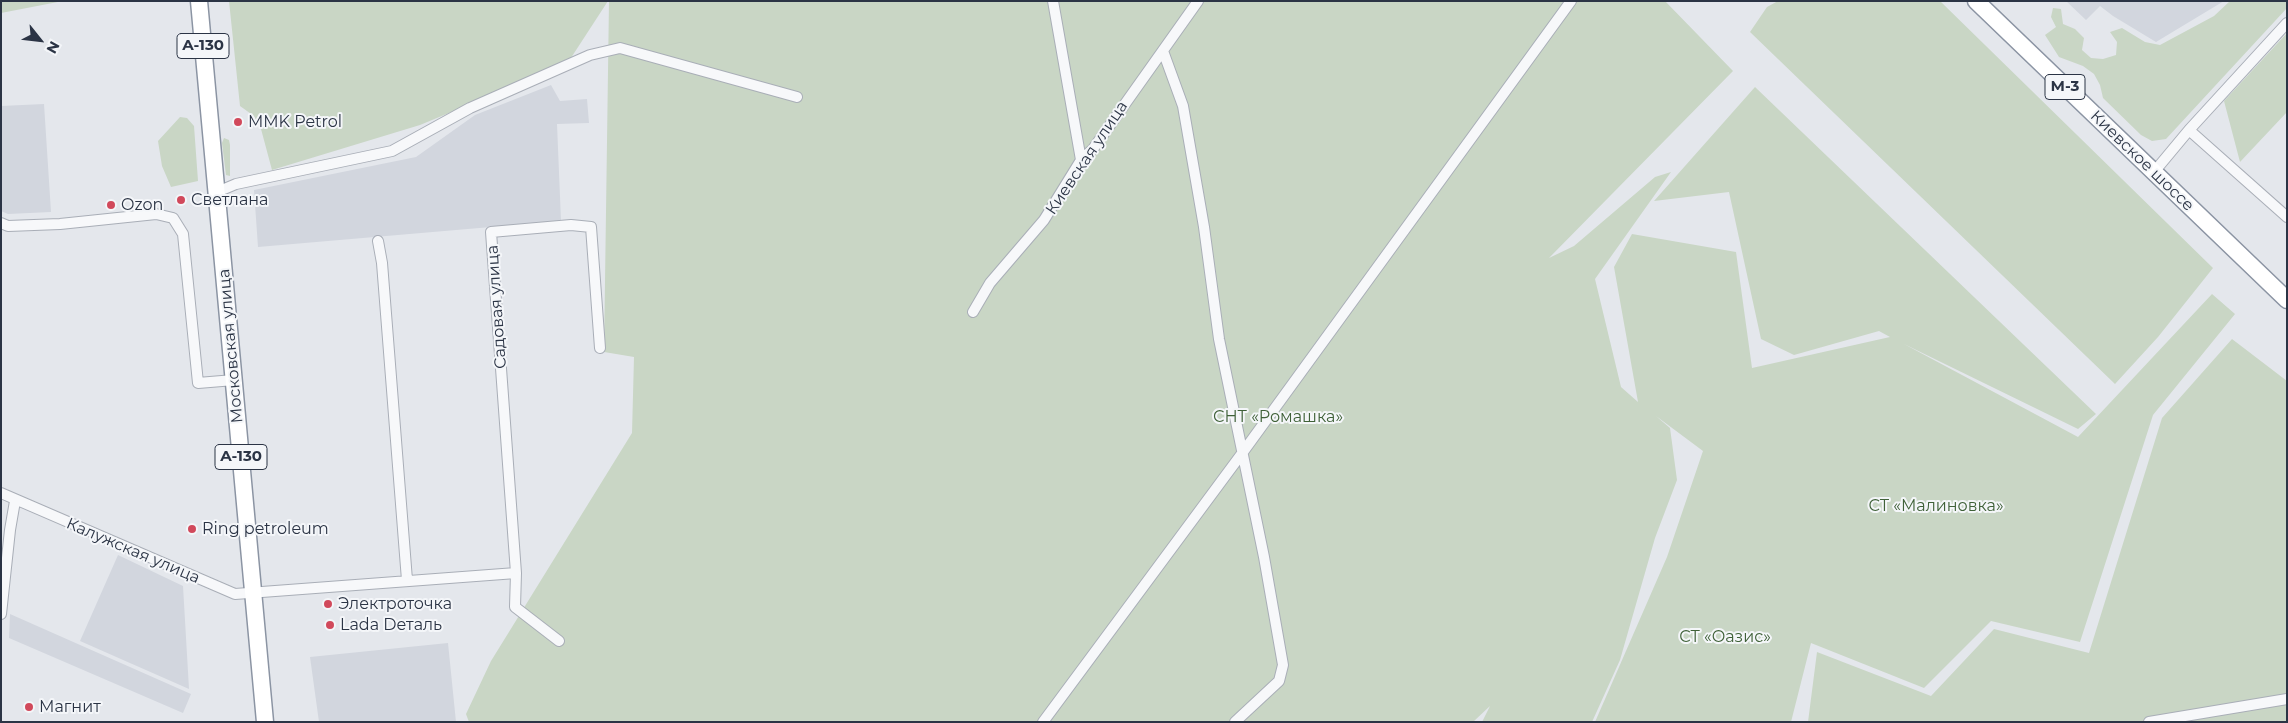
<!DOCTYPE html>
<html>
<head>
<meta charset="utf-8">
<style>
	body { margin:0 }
	#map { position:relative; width:2288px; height:723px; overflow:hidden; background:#e4e7ec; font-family:Montserrat,sans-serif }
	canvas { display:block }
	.frame { position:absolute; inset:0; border:2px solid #2b3445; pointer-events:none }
	.north { position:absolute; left:15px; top:15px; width:50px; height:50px; -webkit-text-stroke:4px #f4f6f9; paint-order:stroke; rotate:119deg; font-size:14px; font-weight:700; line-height:20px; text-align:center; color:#2b3445 }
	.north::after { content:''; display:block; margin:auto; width:18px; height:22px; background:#2b3445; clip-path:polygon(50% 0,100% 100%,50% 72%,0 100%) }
</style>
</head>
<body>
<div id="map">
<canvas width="2288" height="723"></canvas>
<div class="frame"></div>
<div class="north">N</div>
</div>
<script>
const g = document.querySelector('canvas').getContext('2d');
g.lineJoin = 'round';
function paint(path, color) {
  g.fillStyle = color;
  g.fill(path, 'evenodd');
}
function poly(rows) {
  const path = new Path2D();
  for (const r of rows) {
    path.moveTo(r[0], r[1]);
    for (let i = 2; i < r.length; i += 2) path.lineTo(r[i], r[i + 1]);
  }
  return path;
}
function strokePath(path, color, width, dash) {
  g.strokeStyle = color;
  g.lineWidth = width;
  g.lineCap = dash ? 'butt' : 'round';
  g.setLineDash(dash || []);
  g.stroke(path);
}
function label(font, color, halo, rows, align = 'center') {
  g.font = font + ' Montserrat,sans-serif';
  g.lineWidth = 4;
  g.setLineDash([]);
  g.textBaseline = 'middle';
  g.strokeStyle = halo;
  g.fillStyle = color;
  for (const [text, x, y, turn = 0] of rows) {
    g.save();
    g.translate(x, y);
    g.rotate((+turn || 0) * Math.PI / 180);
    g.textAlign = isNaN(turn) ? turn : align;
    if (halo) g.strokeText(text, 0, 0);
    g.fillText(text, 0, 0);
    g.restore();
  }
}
paint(poly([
	[2066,1,2224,1,2156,42,2113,16,2100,6,2086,20],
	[551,85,560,101,587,99,589,123,557,124,561,221,258,247,254,190,416,157,475,115],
	[44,104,51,212,8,214,1,211,1,106],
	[118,555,183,586,189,689,80,641],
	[10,614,191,694,183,713,9,638],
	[448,643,456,722,319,722,310,657]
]), '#d2d6de');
paint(poly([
	[1,1,63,1,1,13],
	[229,1,608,1,567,64,420,125,272,170,261,129,254,116,240,106],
	[609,1,1665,1,1733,71,1549,258,1574,246,1655,177,1671,172,1595,279,1621,387,1638,402,1614,267,1632,234,1736,252,1752,368,1890,337,1879,331,1794,355,1761,339,1729,192,1654,201,1755,87,2096,414,2078,429,1904,344,2078,437,2212,294,2235,314,2153,415,2080,642,1991,621,1924,688,1811,643,1791,722,1595,722,1667,557,1703,451,1656,416,1670,428,1677,480,1655,538,1620,660,1592,722,1482,722,1490,706,1473,722,469,722,466,714,491,661,632,433,634,357,604,352],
	[1778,1,1940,1,2213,268,2158,337,2115,384,1750,32,1767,7],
	[2230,1,2287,1,2287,8,2166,139,2152,141,2141,135,2103,98,2100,85,2094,74,2083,66,2059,57,2045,35,2056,27,2051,17,2053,8,2061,9,2063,24,2075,29,2084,38,2082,50,2091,58,2103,59,2116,55,2117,42,2110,32,2122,28,2145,42,2160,45,2214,16],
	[2287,33,2287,112,2240,162,2224,101],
	[180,117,187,118,194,126,198,181,171,187,162,166,158,141],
	[224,138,229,140,230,145,230,176,226,175,222,143],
	[2232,339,2287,381,2287,722,1808,722,1817,652,1931,696,1994,629,2089,653,2162,418]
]), '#c9d6c5');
const minor = poly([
	[1053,1,1081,160],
	[1163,51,1183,106,1204,227,1219,339,1264,557,1283,665,1279,681,1235,722],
	[2189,130,2287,217],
	[2154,172,2189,130,2287,23],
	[217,192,236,184,392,151,470,108,590,55,620,48,797,97],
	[1,223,8,226,60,224,156,214,173,218,183,234,198,383,234,380],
	[378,241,382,263,407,580],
	[973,312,990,283,1044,220,1081,160,1093,149,1198,1],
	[1,493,235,594,516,573,515,607,559,641],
	[516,573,491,232,571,225,591,227,600,348],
	[1,614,10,530,15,501],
	[1043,722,1243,452,1571,1],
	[2149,722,2287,699]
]);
const trunk = poly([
	[199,1,265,722],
	[1976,1,2287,300]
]);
strokePath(minor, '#a9aeb7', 12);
strokePath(trunk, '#8b94a3', 19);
strokePath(minor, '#f7f8fa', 10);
strokePath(trunk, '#fff', 16);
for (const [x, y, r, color] of [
	[238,122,5,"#d1495b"],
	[181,200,5,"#d1495b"],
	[111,205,5,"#d1495b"],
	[192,529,5,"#d1495b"],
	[328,604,5,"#d1495b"],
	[330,625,5,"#d1495b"],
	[29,707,5,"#d1495b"]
]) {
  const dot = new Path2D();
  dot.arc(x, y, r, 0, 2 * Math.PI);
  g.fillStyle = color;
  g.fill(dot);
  strokePath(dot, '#f4f6f9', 2);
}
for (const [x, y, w] of [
	[203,46,52],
	[2065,87,40],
	[241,457,52]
]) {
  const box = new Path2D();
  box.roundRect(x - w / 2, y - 12.5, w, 25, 4);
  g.fillStyle = '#f4f6f9';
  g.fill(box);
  strokePath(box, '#2b3445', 1);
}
label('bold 15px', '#2b3445', null, [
	["А-130",203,46],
	["М-3",2065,87],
	["А-130",241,457]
]);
label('16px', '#2b3445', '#f4f6f9', [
	["MMK Petrol",248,122],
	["Светлана",191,200],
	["Ozon",121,205],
	["Ring petroleum",202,529],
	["Электроточка",338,604],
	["Lada Dеталь",340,625],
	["Магнит",39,707]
], 'left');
label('16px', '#2b3445', '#f4f6f9', [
	["Киевская улица",1087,158,-56],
	["Киевское шоссе",2142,161,44],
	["Садовая улица",497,307,-94],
	["Московская улица",231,346,-95],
	["Калужская улица",133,551,23]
]);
label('16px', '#3f6138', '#f4f6f9', [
	["СНТ «Ромашка»",1278,417],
	["СТ «Малиновка»",1936,506],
	["СТ «Оазис»",1725,637]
]);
</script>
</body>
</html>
